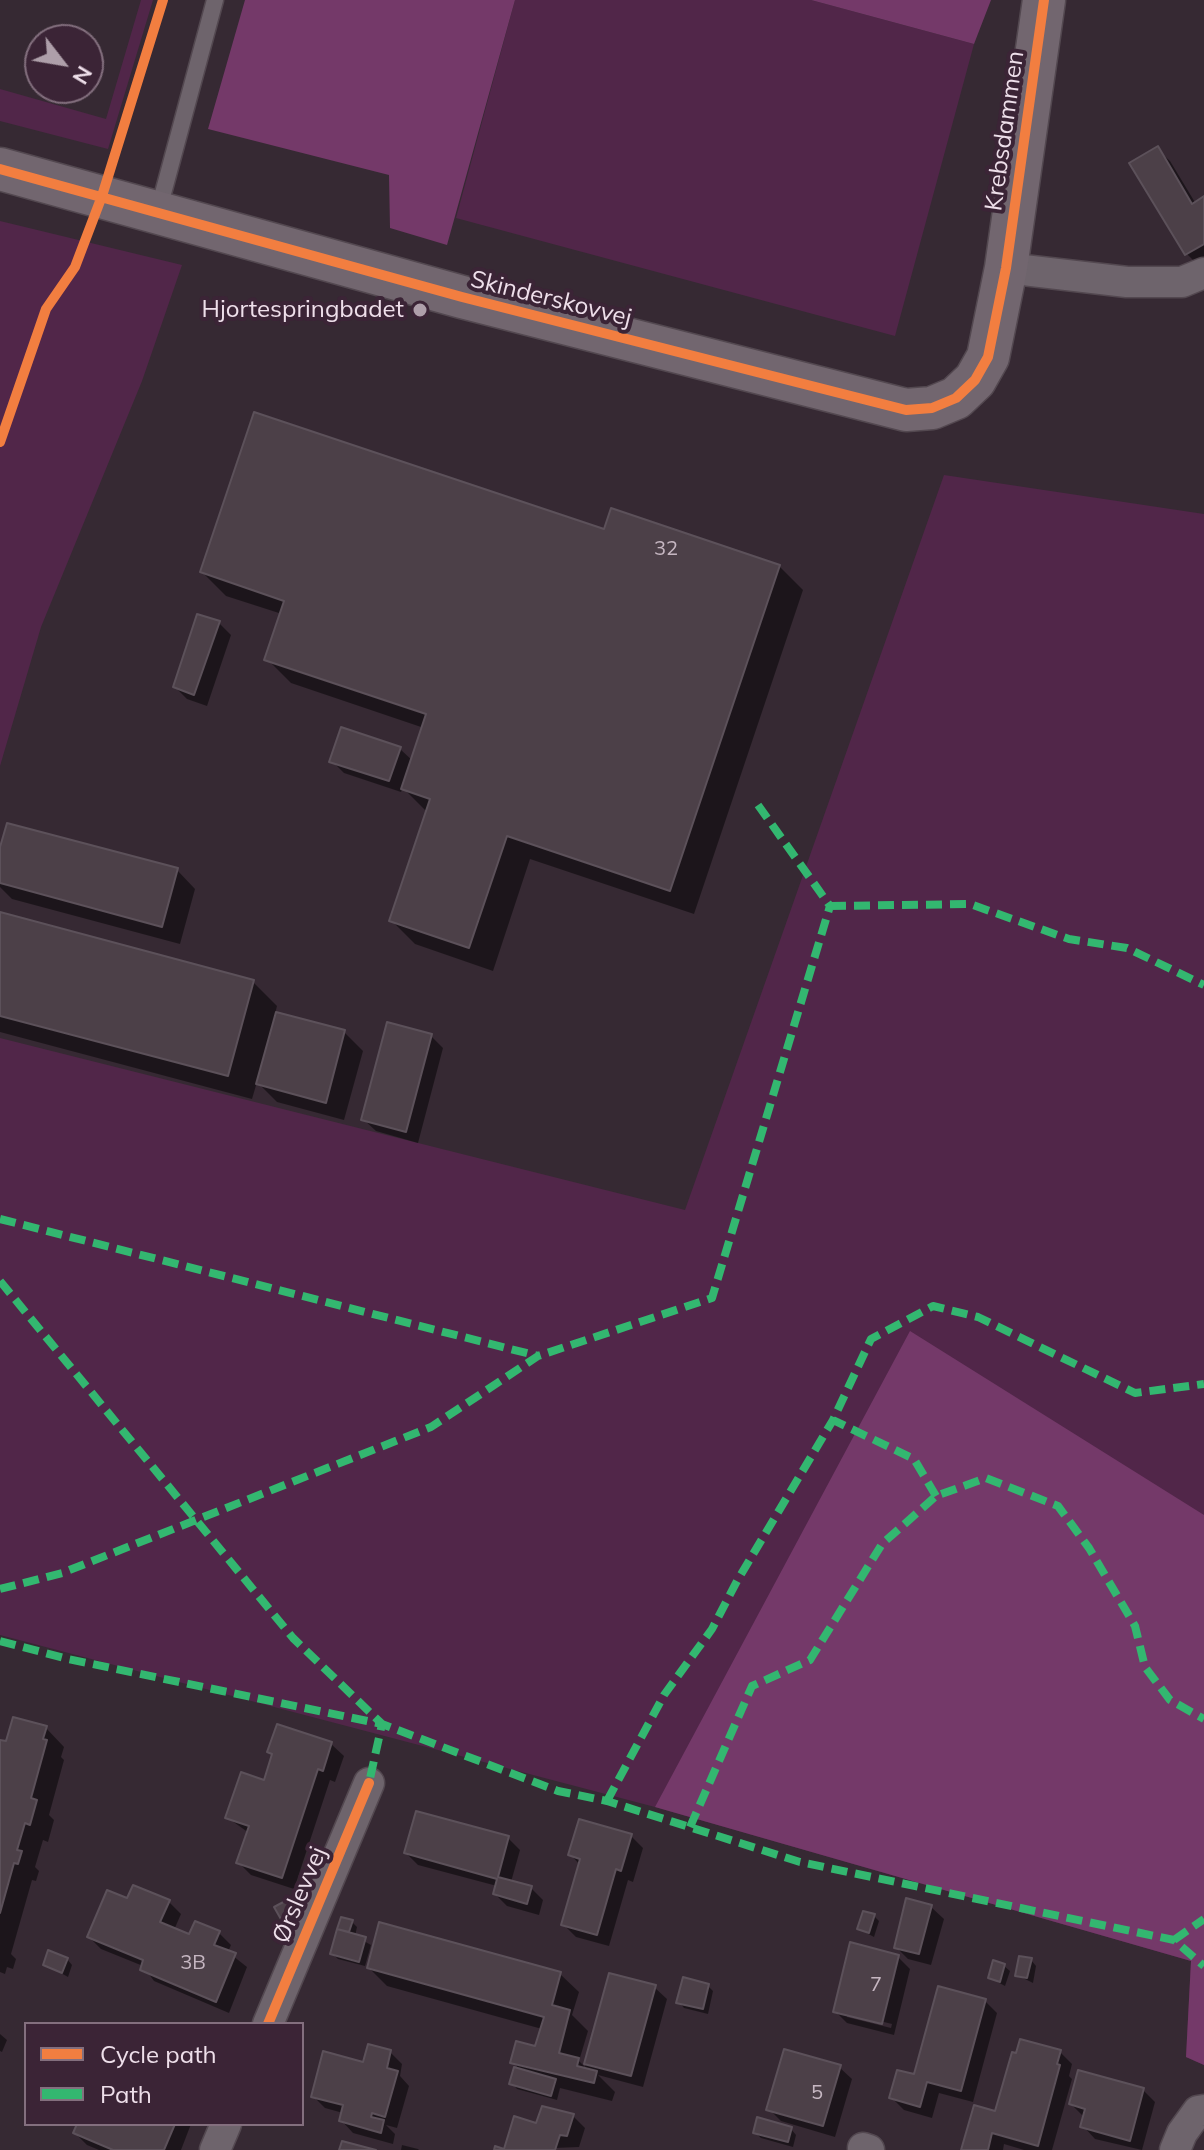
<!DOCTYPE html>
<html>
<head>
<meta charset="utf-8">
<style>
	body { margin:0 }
	#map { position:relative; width:1204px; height:2150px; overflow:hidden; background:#362933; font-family:Mulish,sans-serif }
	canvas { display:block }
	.legend { position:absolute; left:24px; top:2022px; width:280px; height:104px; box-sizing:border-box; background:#3b2436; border:2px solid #836f7e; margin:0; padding:10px 14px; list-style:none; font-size:24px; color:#eedfea }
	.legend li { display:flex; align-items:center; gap:16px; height:40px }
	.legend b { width:40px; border:2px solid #836f7e }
	.north { position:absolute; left:24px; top:24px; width:80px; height:80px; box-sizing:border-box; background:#3b2436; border:2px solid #836f7e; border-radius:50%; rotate:121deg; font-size:22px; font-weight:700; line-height:32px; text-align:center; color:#eedfea }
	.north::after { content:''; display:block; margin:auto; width:28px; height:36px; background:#ae9faa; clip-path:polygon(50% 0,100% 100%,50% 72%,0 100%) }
</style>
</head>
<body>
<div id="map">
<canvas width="1204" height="2150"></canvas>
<ul class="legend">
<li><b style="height:10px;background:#f27e40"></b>Cycle path</li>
<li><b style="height:10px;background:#33b770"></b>Path</li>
</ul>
<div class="north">N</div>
</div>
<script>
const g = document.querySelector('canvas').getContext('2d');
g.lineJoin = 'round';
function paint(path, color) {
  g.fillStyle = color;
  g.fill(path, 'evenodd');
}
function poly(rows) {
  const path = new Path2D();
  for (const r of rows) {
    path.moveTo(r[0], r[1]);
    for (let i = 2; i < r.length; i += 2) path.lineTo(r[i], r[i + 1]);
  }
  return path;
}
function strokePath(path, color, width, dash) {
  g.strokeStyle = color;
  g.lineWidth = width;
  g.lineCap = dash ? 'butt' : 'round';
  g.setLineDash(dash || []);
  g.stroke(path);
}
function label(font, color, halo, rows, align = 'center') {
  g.font = font + ' Mulish,sans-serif';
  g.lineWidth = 8;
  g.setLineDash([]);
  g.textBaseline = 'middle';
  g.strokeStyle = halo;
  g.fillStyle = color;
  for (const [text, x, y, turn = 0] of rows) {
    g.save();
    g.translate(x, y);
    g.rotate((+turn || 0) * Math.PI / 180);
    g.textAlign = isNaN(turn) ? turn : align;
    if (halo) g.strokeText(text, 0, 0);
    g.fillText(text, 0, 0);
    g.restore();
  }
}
paint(poly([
	[141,0,153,0,108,149,0,121,0,89,106,119],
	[515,0,811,0,974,44,895,336,456,218],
	[0,221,182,265,142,381,41,627,0,766],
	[944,475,1204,514,1204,2065,1186,2057,1191,1961,655,1807,0,1635,0,1038,685,1210]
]), '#512649');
paint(poly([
	[245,0,515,0,447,245,390,228,389,175,208,129],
	[811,0,991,0,974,44],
	[910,1331,1204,1515,1204,2065,1186,2057,1191,1961,655,1807]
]), '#743969');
paint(poly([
	[1157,149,1170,161,1196,204,1204,199,1204,263,1199,266,1187,254,1132,164],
	[605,531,779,566,803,590,694,914,530,859,493,971,415,944,391,920,427,812,403,788,401,792,344,773,332,761,400,749,413,761,424,728,291,683,267,659,282,614,226,596,202,572],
	[219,623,231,635,207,706,187,699,175,687],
	[0,855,177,870,195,889,180,944,12,899,0,887],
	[0,914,253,982,277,1006,275,1014,344,1032,363,1051,344,1120,277,1102,257,1082,252,1099,0,1032],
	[431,1036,443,1048,418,1143,376,1131,363,1119],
	[278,1726,331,1744,344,1756,335,1782,330,1780,294,1889,251,1875,239,1863,249,1833,228,1818,265,1782],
	[46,1728,64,1747,61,1757,64,1760,49,1815,54,1820,48,1842,43,1840,35,1867,39,1871,36,1881,32,1880,11,1954,16,1959,13,1969,7,1967,5,1974,0,1972,0,1742,7,1744],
	[631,1836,643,1848,633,1882,628,1880,609,1946,576,1937,563,1924,580,1865,571,1855],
	[508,1838,520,1850,511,1882,531,1888,543,1900,539,1915,507,1906,495,1894,497,1886,418,1865,406,1853],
	[128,1900,169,1902,181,1914,174,1930,190,1937,219,1933,231,1945,228,1952,247,1967,229,2013,154,1981,143,1966,101,1949,89,1937],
	[288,1902,301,1919,290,1926,277,1908],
	[931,1907,944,1919,931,1965,908,1959,896,1947],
	[874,1916,879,1921,874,1937,859,1929],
	[342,1919,352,1922,357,1927,355,1936,371,1945,365,1966,338,1959,332,1953],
	[898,1957,910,1969,894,2035,847,2023,835,2011],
	[847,2013,892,2024,891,2028,847,2017],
	[67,1959,72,1965,68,1977,45,1964],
	[1031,1960,1036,1966,1033,1983,1017,1975],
	[1004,1966,1010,1971,1005,1986,990,1978],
	[369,1968,560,1974,579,1992,572,2015,588,2031,579,2061,585,2067,611,1975,654,1987,667,1999,643,2087,598,2075,615,2092,612,2101,560,2088,557,2100,517,2089,512,2083,517,2066,513,2062,537,2049,542,2029,387,1986],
	[708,1986,713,1991,708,2014,684,2008,679,2002],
	[985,2001,997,2013,973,2102,939,2093,932,2118,904,2110,892,2098],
	[0,2034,7,2040,2,2052,0,2051],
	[390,2052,402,2064,400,2076,409,2086,397,2128,386,2125,395,2134,393,2144,353,2133,341,2120,343,2113,325,2108,313,2096],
	[1060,2052,1072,2064,1069,2076,1072,2079,1052,2150,1024,2150,1004,2144,1003,2150,964,2150],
	[839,2067,852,2079,835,2137,781,2121,769,2109],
	[1143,2090,1155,2102,1142,2150,1095,2139,1083,2126,1083,2116,1071,2104],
	[573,2116,585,2128,579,2147,506,2150,538,2125],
	[79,2124,191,2124,181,2150,99,2150,87,2145,75,2133],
	[791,2129,796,2135,793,2147,761,2138,755,2132],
	[402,2145,418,2149,419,2150,401,2150]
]), '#0007');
const building = poly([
	[1158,146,1192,204,1204,196,1204,244,1185,255,1129,163,1158,146],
	[254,412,604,529,611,508,780,565,670,891,507,836,469,948,389,921,430,799,401,789,426,714,264,660,284,601,200,572,254,412],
	[197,614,220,621,194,695,173,687,197,614],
	[341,727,401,747,389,781,329,762,341,727],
	[7,823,178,868,162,927,0,883,0,847,7,823],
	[0,912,254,980,228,1076,0,1016,0,912],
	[276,1012,345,1030,326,1103,256,1084,276,1012],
	[387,1022,432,1034,406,1132,361,1120,387,1022],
	[13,1717,47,1726,43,1739,47,1740,31,1798,37,1800,30,1825,25,1823,17,1850,22,1851,18,1864,14,1863,0,1913,0,1740,6,1741,13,1717],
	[277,1724,332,1742,323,1771,318,1769,282,1878,236,1863,249,1826,225,1818,241,1772,264,1780,272,1754,267,1752,277,1724],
	[416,1811,509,1836,498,1877,532,1886,527,1904,493,1894,497,1879,404,1853,416,1811],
	[579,1819,632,1834,621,1871,616,1869,597,1935,561,1925,580,1859,568,1855,579,1819],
	[133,1885,170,1900,160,1922,189,1934,195,1921,220,1931,214,1945,236,1953,216,2002,140,1970,143,1960,87,1937,107,1890,127,1898,133,1885],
	[906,1898,932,1905,919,1954,894,1948,906,1898],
	[289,1899,296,1913,282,1921,274,1907,289,1899],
	[863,1911,875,1914,869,1933,857,1929,863,1911],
	[341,1917,353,1920,349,1932,337,1929,341,1917],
	[379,1922,561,1972,552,2005,570,2010,559,2053,579,2058,577,2066,597,2071,594,2083,510,2063,516,2041,535,2046,544,2017,367,1968,379,1922],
	[337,1929,366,1937,359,1962,330,1954,337,1929],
	[850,1942,899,1955,882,2024,833,2012,850,1942],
	[48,1950,68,1958,62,1973,43,1965,48,1950],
	[1019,1956,1032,1958,1027,1978,1015,1976,1019,1956],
	[993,1960,1005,1964,1000,1982,988,1978,993,1960],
	[609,1973,656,1985,631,2076,584,2064,609,1973],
	[683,1977,709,1984,703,2009,676,2003,683,1977],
	[938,1986,986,1999,961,2091,927,2082,920,2107,889,2098,897,2070,914,2074,938,1986],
	[1020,2039,1061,2050,1057,2064,1060,2065,1038,2146,992,2133,988,2150,961,2150,974,2105,995,2111,1012,2052,1016,2053,1020,2039],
	[368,2044,391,2050,387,2068,398,2071,385,2117,372,2113,371,2117,384,2120,381,2133,339,2121,343,2105,311,2097,323,2051,363,2062,368,2044],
	[784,2049,841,2065,823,2126,766,2110,784,2049],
	[514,2067,556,2079,551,2096,509,2084,514,2067],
	[1078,2070,1144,2088,1130,2141,1080,2127,1085,2109,1069,2104,1078,2070],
	[542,2106,574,2114,567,2136,560,2135,555,2150,494,2150,495,2146,504,2149,514,2116,536,2123,542,2106],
	[757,2117,792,2127,788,2142,753,2133,757,2117],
	[77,2124,175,2124,164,2150,113,2150,73,2133,77,2124],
	[342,2141,376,2150,339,2150,342,2141]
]);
paint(building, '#4c4048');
strokePath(building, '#5c515a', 2);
const lane = poly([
	[158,212,215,0]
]);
const street = poly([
	[1006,268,1127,282,1182,282,1204,273],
	[268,2024,369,1783],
	[863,2148,869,2150],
	[215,2150,226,2124],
	[1175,2150,1182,2133,1198,2111,1204,2110]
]);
const secondary = poly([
	[0,169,462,297,906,410,932,408,956,398,975,380,988,357,1006,268,1044,0]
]);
strokePath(lane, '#534850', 19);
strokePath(street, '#534850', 33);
strokePath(secondary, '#534850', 45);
strokePath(lane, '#6e646c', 16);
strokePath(street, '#6e646c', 30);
strokePath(secondary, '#72666f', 42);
strokePath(poly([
	[758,805,830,906],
	[830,906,970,904,1069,939,1127,948,1204,985],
	[0,1219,538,1356],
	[0,1281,293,1638,382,1724,369,1783],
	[936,1496,914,1459,833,1420,871,1339,933,1306,978,1317,1135,1393,1204,1384],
	[0,1589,62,1573,431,1427,538,1356,712,1298,830,906],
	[0,1641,68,1659,382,1724,558,1791,607,1801,800,1862,1174,1940,1204,1966],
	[607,1801,664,1695,712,1629,737,1581,833,1420],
	[690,1827,752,1686,810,1660,882,1544,936,1496,986,1478,1058,1506,1089,1548,1135,1626,1145,1667,1170,1700,1204,1719],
	[1174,1940,1204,1919]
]), '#33b770', 8, [16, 8]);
strokePath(poly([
	[0,169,462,297,906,410,932,408,956,398,975,380,988,357,1006,268,1044,0],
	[0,442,46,309,75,267,102,196,163,0],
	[268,2024,369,1783]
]), '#f27e40', 10);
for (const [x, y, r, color] of [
	[420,310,8,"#ae9faa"]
]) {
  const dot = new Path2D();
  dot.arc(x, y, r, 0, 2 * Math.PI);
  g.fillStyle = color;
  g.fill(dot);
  strokePath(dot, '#3b2436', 3);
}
label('20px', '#c6b7c2', null, [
	["32",666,549],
	["3B",193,1963],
	["7",876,1985],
	["5",817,2093]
]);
label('24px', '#eedfea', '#3b2436', [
	["Krebsdammen",1005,131,-82],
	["Skinderskovvej",551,299,14],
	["Ørslevvej",300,1895,-67]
]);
label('24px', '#eedfea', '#3b2436', [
	["Hjortespringbadet",404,310]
], 'right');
</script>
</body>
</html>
